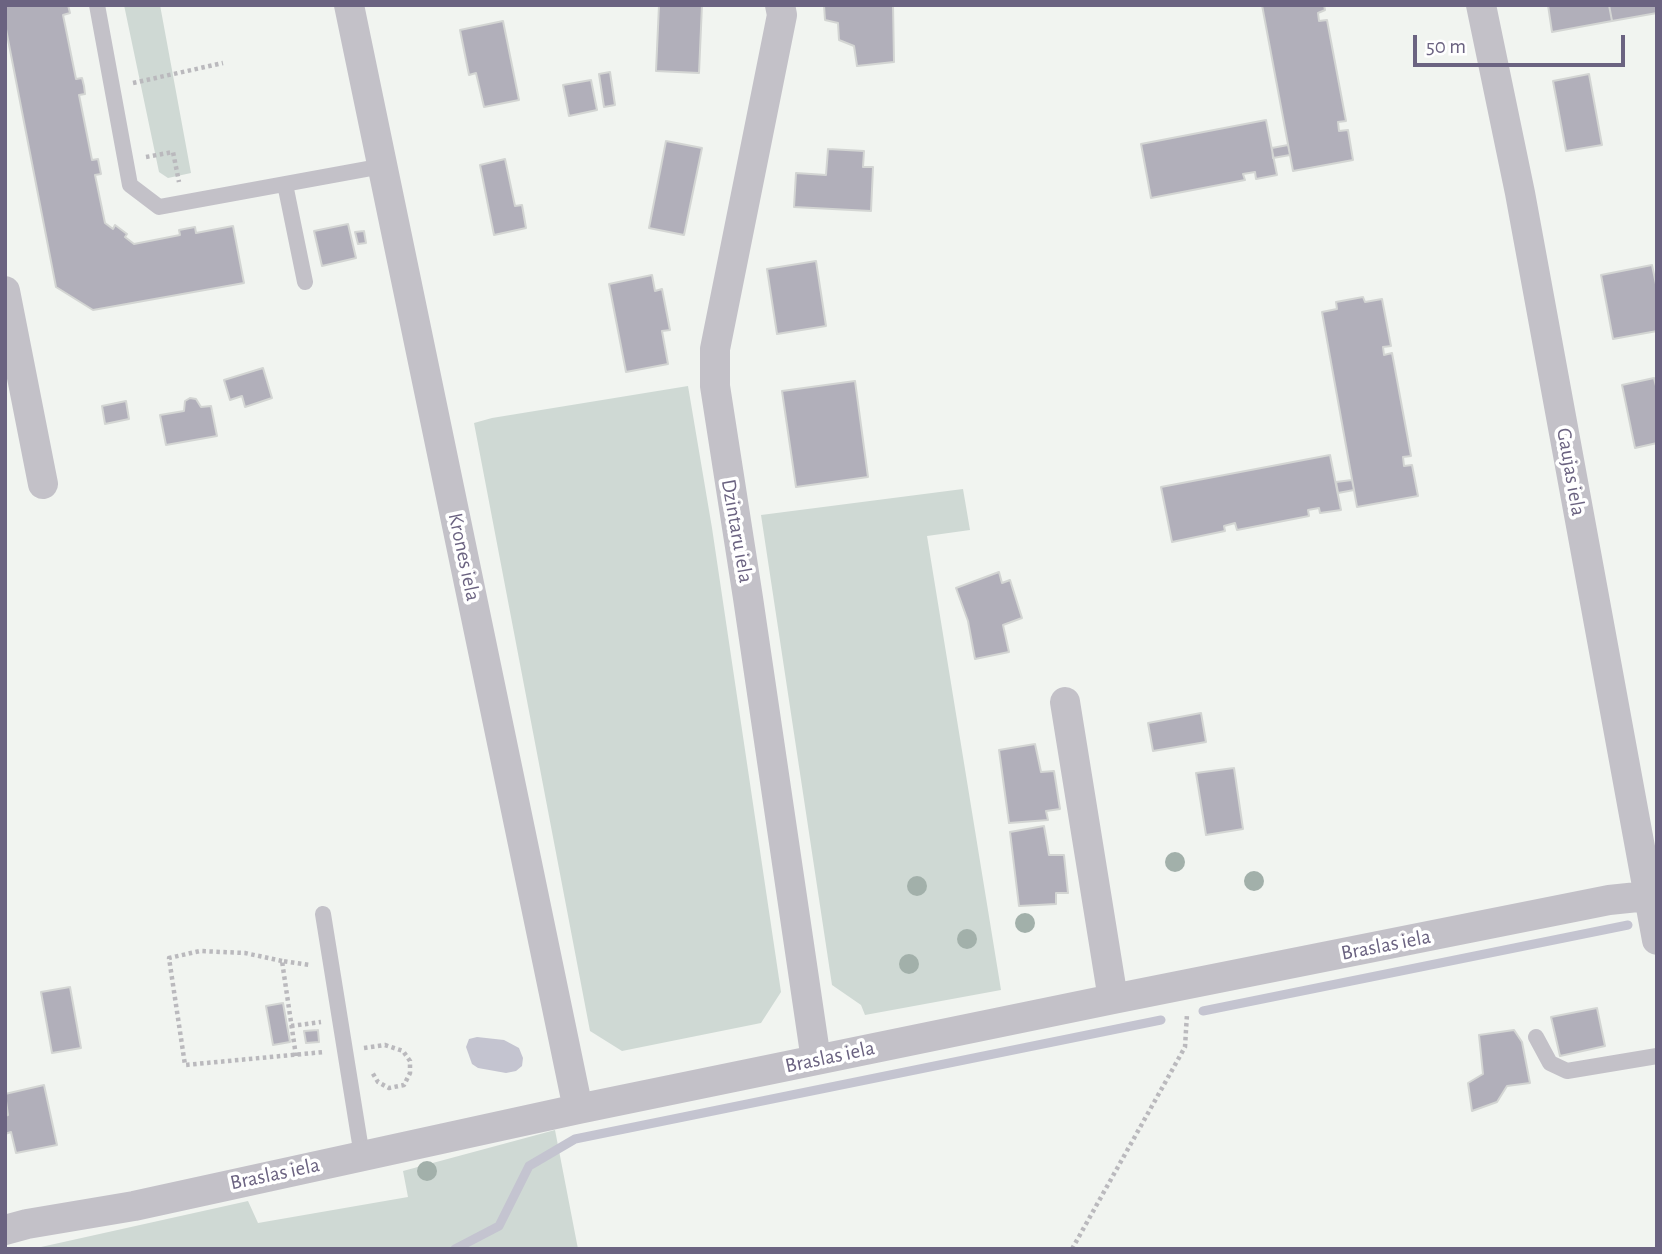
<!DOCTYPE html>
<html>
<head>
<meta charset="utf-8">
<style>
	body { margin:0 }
	#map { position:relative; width:1662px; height:1254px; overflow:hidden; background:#f1f4f0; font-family:"Alegreya Sans",sans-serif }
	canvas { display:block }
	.frame { position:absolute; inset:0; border:7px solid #6b6381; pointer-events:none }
	.scale { position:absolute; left:1413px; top:35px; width:212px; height:32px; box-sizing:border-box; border:4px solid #6b6381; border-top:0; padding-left:9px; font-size:21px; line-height:24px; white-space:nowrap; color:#6b6381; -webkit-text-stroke:5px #fff; paint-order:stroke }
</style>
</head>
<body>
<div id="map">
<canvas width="1662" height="1254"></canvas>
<div class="frame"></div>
<div class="scale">50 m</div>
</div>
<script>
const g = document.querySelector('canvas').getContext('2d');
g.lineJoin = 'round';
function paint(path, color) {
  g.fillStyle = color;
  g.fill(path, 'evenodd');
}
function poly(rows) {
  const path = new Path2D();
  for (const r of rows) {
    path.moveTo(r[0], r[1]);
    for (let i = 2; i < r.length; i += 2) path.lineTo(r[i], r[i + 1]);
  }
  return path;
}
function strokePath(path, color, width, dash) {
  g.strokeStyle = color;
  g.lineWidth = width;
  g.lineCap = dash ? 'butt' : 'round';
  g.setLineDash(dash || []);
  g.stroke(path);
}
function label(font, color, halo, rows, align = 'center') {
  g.font = font + ' "Alegreya Sans",sans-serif';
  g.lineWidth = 7;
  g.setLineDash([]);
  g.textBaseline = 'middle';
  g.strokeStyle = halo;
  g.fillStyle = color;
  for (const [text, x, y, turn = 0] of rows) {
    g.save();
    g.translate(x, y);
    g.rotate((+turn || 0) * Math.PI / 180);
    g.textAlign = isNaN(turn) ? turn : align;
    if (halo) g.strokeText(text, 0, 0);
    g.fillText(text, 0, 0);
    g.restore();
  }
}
paint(poly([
	[124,5,160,5,191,173,168,178,159,172],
	[688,386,712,528,781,992,761,1023,622,1051,590,1031,474,423,492,418],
	[963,489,970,530,927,536,1001,990,865,1015,861,1005,832,985,761,515],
	[555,1130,578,1249,32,1249,248,1201,258,1223,408,1197,403,1171]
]), '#cfd9d4');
paint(poly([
	[477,1037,504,1040,519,1048,523,1058,522,1066,516,1071,506,1073,478,1068,472,1064,466,1047,469,1039]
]), '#c4c4d0');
strokePath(poly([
	[1203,1011,1628,925],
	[455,1249,499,1226,529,1166,575,1139,1161,1020]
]), '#c4c4d0', 9);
const building = poly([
	[5,5,68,5,70,13,63,15,76,79,82,78,84,86,85,94,79,95,92,160,98,159,101,174,95,175,105,223,113,229,115,225,127,234,125,237,134,244,180,235,179,230,195,227,196,233,233,226,244,283,93,310,56,287,5,24,5,5],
	[659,5,702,5,699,73,656,71,659,5],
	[824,5,893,5,894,62,857,66,854,46,839,40,838,23,825,20,824,5],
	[1262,5,1324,5,1325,10,1318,13,1319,21,1327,20,1346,121,1338,122,1339,131,1348,130,1353,160,1293,171,1262,5],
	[1548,5,1609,5,1612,21,1552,32,1548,5],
	[1609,5,1657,5,1657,13,1612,21,1609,5],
	[503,21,519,100,484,107,476,73,469,75,460,30,503,21],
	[610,72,615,105,604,107,599,74,610,72],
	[1589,74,1602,145,1566,151,1553,81,1589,74],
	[591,80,597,110,569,116,563,85,591,80],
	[1266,120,1277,175,1256,179,1255,172,1243,174,1245,180,1151,198,1141,144,1266,120],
	[666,141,702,148,684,235,649,228,666,141],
	[1288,145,1290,155,1273,158,1272,148,1288,145],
	[828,149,864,151,863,167,873,167,871,211,794,207,796,173,826,175,828,149],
	[505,159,515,206,522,205,526,228,494,235,480,165,505,159],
	[348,224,356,258,322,266,314,231,348,224],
	[364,231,366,243,358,244,355,232,364,231],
	[816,261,826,326,777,334,767,269,816,261],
	[1652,265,1657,289,1657,331,1613,339,1601,275,1652,265],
	[652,275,655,291,662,289,670,330,662,331,668,364,626,372,609,284,652,275],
	[1363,297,1365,302,1382,299,1391,346,1383,347,1384,355,1392,353,1411,456,1403,457,1404,466,1412,465,1418,496,1357,507,1322,312,1337,309,1336,302,1363,297],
	[263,368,272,398,245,407,242,396,230,400,224,380,263,368],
	[1654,378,1657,390,1657,443,1635,448,1622,385,1654,378],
	[855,381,868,477,796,487,782,391,855,381],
	[190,398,196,399,201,407,211,406,217,436,166,445,160,415,184,411,185,401,190,398],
	[126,401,129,419,105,424,102,406,126,401],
	[1330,455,1341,510,1320,513,1319,508,1308,510,1309,516,1237,530,1235,523,1224,526,1225,531,1172,542,1161,487,1330,455],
	[1352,480,1354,490,1338,493,1336,482,1352,480],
	[999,572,1002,583,1010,580,1022,618,1003,625,1009,652,975,659,968,621,956,588,999,572],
	[1201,713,1206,742,1153,751,1148,723,1201,713],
	[1035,744,1041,772,1054,771,1060,809,1046,811,1048,820,1009,823,999,750,1035,744],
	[1234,768,1243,829,1206,835,1196,773,1234,768],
	[1044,826,1049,855,1064,855,1068,893,1056,893,1056,904,1019,906,1010,832,1044,826],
	[70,987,81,1048,52,1053,41,992,70,987],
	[283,1003,290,1042,273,1045,266,1006,283,1003],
	[1597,1008,1605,1046,1560,1056,1551,1017,1597,1008],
	[318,1030,319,1042,306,1043,304,1031,318,1030],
	[1514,1030,1522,1042,1530,1083,1507,1086,1497,1102,1472,1111,1468,1083,1483,1074,1479,1035,1514,1030],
	[44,1085,57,1145,16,1153,11,1132,5,1134,5,1116,8,1115,5,1094,44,1085]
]);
paint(building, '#b1afba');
strokePath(building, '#d3d5d3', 2);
strokePath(poly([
	[133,83,223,63],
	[146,157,173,152,179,182],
	[282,961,245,953,200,951,169,958,185,1065,324,1052],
	[291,1026,321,1022],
	[364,1048,385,1045,403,1051,410,1061,410,1073,404,1085,389,1088,378,1082,372,1072],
	[296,1056,282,961,310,965],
	[1072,1249,1185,1047,1187,1014]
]), '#bab9bd', 4.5, [3.5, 3.5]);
strokePath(poly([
	[97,5,130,185,159,207,383,166],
	[285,184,305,282],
	[323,914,362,1156],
	[1536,1037,1550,1063,1567,1071,1657,1056]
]), '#c3c1c8', 16);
strokePath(poly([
	[349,5,578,1109],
	[780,5,782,15,715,349,715,386,748,598,816,1060],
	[1481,5,1520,193,1657,940],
	[5,291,43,484],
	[1065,702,1113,999],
	[5,1230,27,1224,134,1206,578,1109,1113,999,1609,900,1657,895]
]), '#c3c1c8', 30);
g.fillStyle = '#a2b0aa';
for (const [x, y] of [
	[1175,862],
	[1254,881],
	[917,886],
	[1025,923],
	[967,939],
	[909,964],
	[427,1171]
]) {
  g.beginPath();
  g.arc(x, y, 10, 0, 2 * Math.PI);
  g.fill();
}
label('21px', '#6b6381', '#fff', [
	["Gaujas iela",1571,472,80],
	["Dzintaru iela",737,531,80],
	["Krones iela",464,557,78],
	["Braslas iela",1386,945,-11],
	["Braslas iela",830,1057,-12],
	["Braslas iela",275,1174,-12]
]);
</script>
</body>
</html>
